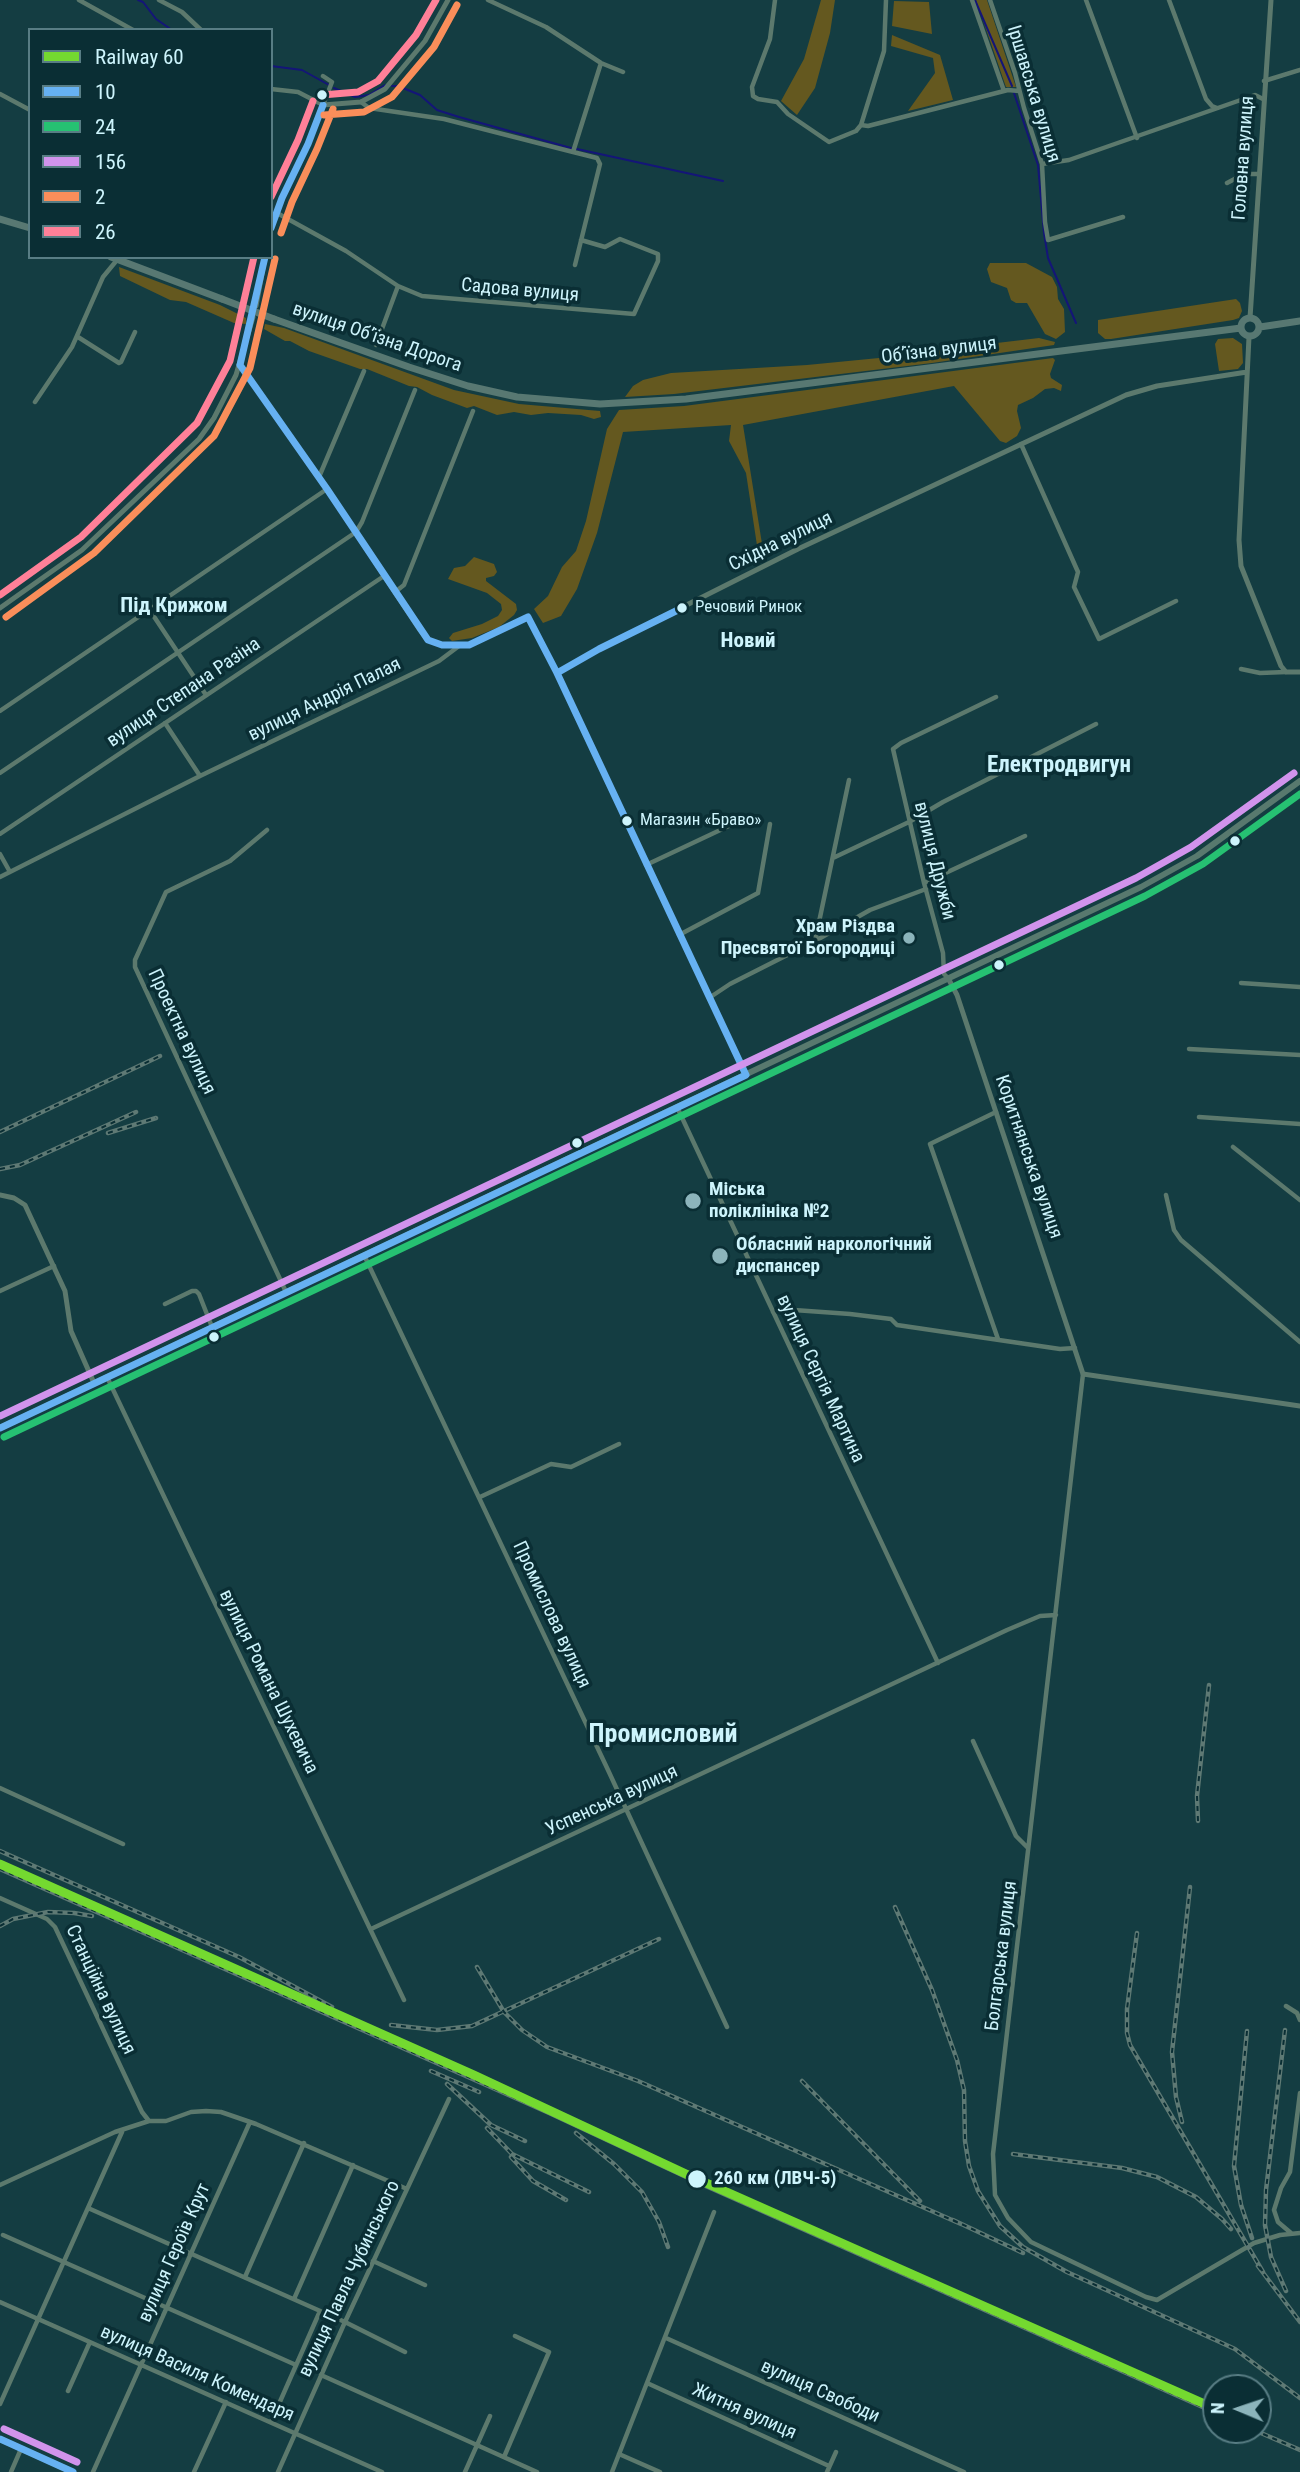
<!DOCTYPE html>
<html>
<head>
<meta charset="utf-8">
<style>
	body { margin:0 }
	#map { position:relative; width:1300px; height:2472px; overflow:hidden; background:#143d42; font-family:"Roboto Condensed",sans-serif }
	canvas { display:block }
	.legend { position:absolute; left:28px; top:28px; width:245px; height:231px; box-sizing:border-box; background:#0a2e34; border:2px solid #587d84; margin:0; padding:9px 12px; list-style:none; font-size:21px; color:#cdf4fc }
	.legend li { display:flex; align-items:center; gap:14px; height:35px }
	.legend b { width:35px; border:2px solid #587d84 }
	.north { position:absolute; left:1202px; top:2374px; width:70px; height:70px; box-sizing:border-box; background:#0a2e34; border:2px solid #587d84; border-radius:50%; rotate:272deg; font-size:19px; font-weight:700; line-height:28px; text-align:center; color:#cdf4fc }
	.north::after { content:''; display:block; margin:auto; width:24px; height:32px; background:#8cb4bb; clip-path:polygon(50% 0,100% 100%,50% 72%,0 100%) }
</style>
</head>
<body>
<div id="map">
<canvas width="1300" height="2472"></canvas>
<ul class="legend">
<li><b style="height:9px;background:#74d930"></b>Railway 60</li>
<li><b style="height:9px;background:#66b1f2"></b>10</li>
<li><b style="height:9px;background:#26c172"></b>24</li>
<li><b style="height:9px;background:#d193ec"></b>156</li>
<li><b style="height:9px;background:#fa8e5a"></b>2</li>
<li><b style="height:9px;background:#ff8098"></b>26</li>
</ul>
<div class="north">N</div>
</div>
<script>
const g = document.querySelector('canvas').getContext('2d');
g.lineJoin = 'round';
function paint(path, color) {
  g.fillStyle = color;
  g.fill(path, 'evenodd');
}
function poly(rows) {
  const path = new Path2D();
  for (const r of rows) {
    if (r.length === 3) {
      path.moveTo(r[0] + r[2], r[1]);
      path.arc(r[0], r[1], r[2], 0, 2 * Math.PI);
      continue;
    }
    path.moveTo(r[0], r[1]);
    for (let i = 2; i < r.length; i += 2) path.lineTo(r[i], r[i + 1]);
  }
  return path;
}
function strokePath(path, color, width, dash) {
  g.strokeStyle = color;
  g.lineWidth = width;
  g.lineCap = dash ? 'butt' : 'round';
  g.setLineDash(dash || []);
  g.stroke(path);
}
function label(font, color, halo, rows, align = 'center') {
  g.font = font + ' "Roboto Condensed",sans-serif';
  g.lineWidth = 7;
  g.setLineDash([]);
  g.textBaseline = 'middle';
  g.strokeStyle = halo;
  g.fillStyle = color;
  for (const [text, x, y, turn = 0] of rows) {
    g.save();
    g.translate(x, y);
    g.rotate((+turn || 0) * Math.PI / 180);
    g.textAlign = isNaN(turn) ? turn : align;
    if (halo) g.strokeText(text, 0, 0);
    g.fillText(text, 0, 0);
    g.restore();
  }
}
paint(poly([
	[821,0,835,0,830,33,815,88,797,115,781,101,804,59],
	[976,0,987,0,1016,87,1006,87],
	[894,1,929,2,932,34,892,26],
	[892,35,940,55,953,100,908,111,935,73,933,58,891,46],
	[990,263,1026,263,1052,277,1057,287,1058,299,1064,309,1065,332,1056,339,1045,334,1027,303,1016,303,1011,300,1007,288,991,282,987,269],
	[119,267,220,305,246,318,246,324,234,323,186,302,170,300,120,276],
	[1236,299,1240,303,1242,311,1239,318,1233,320,1111,339,1105,339,1098,333,1098,320],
	[265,324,284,328,454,390,519,404,600,411,601,417,594,419,581,415,548,413,531,415,514,412,497,415,474,406,467,408,432,395,417,387,409,386,367,369,360,369,309,351,290,341,285,341,264,329],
	[1039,338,1055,342,1054,345,932,363,674,394,625,397,633,386,643,380,671,373,807,365,920,354,946,349],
	[1233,338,1242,344,1243,363,1238,369,1219,371,1215,344,1218,339],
	[1053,358,1055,360,1050,374,1051,378,1062,385,1061,391,1054,388,1045,389,1033,398,1018,405,1017,411,1021,428,1017,436,1006,443,1000,441,954,386,743,425,763,550,758,552,746,473,729,441,731,425,623,432,597,533,577,589,561,616,543,623,534,609,548,596,562,567,576,551,586,521,607,429,619,410,684,406],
	[474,557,494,564,497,572,494,576,486,578,486,581,516,604,517,610,514,615,499,627,472,638,452,641,449,638,453,633,482,624,498,616,502,610,501,604,487,593,448,579,454,568,465,566]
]), '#64581f');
strokePath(poly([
	[138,0,143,2,156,19,172,30],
	[975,0,1012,86],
	[271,66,302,70,329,85],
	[392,86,398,86,420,95,437,110,459,117,571,148],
	[334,88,355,97,369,95,385,85],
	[1014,93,1038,165,1044,233,1048,258,1076,323],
	[577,149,723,181]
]), '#141578', 2);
strokePath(poly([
	[79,0,133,30],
	[159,0,182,12,201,30],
	[488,0,546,27,601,63,623,72],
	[775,0,770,39,752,87,753,96,758,99,777,102,788,114,829,142,856,131,861,125],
	[972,0,1004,91],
	[990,0,1015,73,1024,108,1042,164,1045,222,1048,240,1123,217],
	[1086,0,1137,138],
	[1169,0,1206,99,1212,106,1217,108],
	[1264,81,1300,70],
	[271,89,298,92,323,105,332,82,323,76],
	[0,94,30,110],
	[361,102,369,108,444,119,573,152,601,63],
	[861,125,868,126,1008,90,1019,91],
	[861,125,884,51,886,0],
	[573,152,597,158,600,164,575,265],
	[1042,164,1069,160,1255,95,1263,99],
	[1227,183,1244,174,1258,174],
	[277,213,346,251,398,286,422,296,634,314,658,261,658,254,620,239,605,247,581,240],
	[78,337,119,363,121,362,135,332],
	[376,345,398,286],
	[35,402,72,347,103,277,117,260],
	[1021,444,1078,572,1074,587,1099,639,1176,601],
	[319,477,364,371],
	[395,592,404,585,473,411],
	[149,609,206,695],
	[1241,669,1260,673,1286,672],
	[0,711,327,489],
	[165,723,200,776],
	[0,773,356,532,362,522,415,390],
	[267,830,230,861,166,892,135,960,135,967,286,1292],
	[0,834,384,576],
	[0,854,10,872],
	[833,858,909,822,943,802,1096,724],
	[646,865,733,824],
	[0,877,200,776,439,661,459,646],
	[924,883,1025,836],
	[679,935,758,893,770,824],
	[815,941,870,910,926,889],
	[948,978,944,974,943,953,924,883,893,749,901,743,996,697],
	[1241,983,1300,987],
	[709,998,730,984,815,941,849,780],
	[1189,1049,1300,1055],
	[677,1107,938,1663],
	[996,1112,930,1144,998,1339],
	[1199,1117,1300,1124],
	[1233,1147,1300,1200],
	[1166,1195,1174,1230,1181,1240,1300,1342],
	[364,1255,608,1770,727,2027],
	[0,1291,54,1266],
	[165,1304,192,1291,196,1291,199,1294,212,1327],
	[773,1312,780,1309,850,1314,891,1319,897,1325,1060,1349,1075,1348],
	[1083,1374,993,2154,995,2195,1008,2218,1031,2242,1146,2297,1157,2300,1254,2243,1280,2235,1300,2233],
	[107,1377,404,2000],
	[480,1497,551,1464,571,1467,619,1444],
	[973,1741,1016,1836,1028,1848],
	[0,1788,123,1844],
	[0,1898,47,1919,55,1927,142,2112,149,2121],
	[371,1929,1007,1630,1040,1616,1056,1615],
	[1286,2006,1297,2013,1300,2020],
	[0,2185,115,2132,149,2121,166,2121,191,2112,206,2111,221,2112,256,2124,407,2189],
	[88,2208,345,2322,405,2352],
	[1291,2233,1278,2222,1274,2210,1281,2188,1290,2172,1300,2093],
	[3,2235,296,2365],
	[373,2261,425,2285],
	[245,2277,304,2143],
	[294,2299,353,2165],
	[0,2302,382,2472],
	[666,2338,964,2472],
	[321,2375,537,2472],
	[647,2383,829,2466],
	[68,2391,90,2342],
	[0,2404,122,2132],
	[271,2422,320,2311],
	[619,2454,660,2472],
	[504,2457,549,2352,515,2336],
	[11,2472,21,2449],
	[93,2472,250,2122],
	[194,2472,226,2402],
	[278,2472,345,2322,449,2099],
	[465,2472,490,2416],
	[612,2472,714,2212],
	[827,2472,836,2452]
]), '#5c796d', 4.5);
strokePath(poly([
	[271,229,282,198,308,144,323,105,361,102,385,89,425,41,448,0],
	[256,306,265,257],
	[1250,318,1271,0],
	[1249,337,1239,540,1241,566,1281,666,1286,672,1300,672],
	[240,365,327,489,420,630,428,640,442,645,469,645,528,617,557,673,746,1075],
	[0,608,82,550,199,439,214,418,236,375,253,317],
	[557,673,599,649,798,549,1126,395,1157,386,1247,372],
	[948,978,957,995,1083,1374,1300,1406],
	[0,1195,14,1198,25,1205,65,1291,71,1331,94,1383]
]), '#5c796d', 5);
strokePath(poly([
	[0,1428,1141,887,1197,856,1300,781],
	[0,2439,73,2472]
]), '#58796e', 6);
strokePath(poly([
	[0,219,30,228],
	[111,257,222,299],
	[1250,327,9],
	[274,319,409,367,468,386,517,397,600,404,686,399,1241,328],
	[1260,327,1300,321]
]), '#587872', 7);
const rail = poly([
	[0,1132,160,1056],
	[108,1133,156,1118],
	[0,1169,20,1165,136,1112],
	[1198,1821,1197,1796,1209,1685],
	[0,1851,239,1957,332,2007],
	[0,1869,549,2113,699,2183,1216,2413],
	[895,1907,932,1990,957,2060,964,2090,965,2141,969,2166,978,2191,1000,2226,1023,2247,1067,2272,1235,2349,1300,2398],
	[0,1926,13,1919,48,1912,74,1913,92,1916],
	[1137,1933,1127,2009,1127,2033,1130,2045,1263,2272],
	[477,1967,504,2012,522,2030,547,2047,638,2081,961,2224],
	[391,2025,437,2030,472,2026,659,1939],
	[1285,2030,1266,2190,1265,2225,1271,2257,1286,2291],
	[1247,2031,1234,2166,1241,2205,1252,2238],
	[431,2071,479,2092],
	[802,2081,920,2201],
	[447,2084,491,2125,525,2141],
	[1182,2122,1176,2097,1172,2052,1190,1887],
	[487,2128,512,2154,589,2192],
	[576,2133,614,2164,642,2192,659,2222,668,2247],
	[1013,2154,1122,2168,1157,2177,1196,2197,1222,2219,1231,2229],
	[511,2157,533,2181,566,2200],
	[953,2220,1023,2253],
	[1258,2266,1300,2322],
	[1254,2430,1300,2450]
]);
strokePath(rail, '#5e7974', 4.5);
strokePath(rail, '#0a2e34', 2, [5]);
strokePath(poly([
	[222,299,274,319]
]), '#587872', 7);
strokePath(poly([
	[271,228,282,198,308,144,323,105],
	[240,365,327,489,428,640,442,645,469,645,528,617,557,673,746,1075],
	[240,365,265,257],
	[557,673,599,649,684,607],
	[0,1428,746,1075],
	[0,2439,73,2472]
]), '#66b1f2', 7);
strokePath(poly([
	[4,1437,1145,896,1203,864,1300,794]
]), '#26c172', 7);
strokePath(poly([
	[0,1416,1136,878,1191,847,1294,773],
	[4,2429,77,2462]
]), '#d193ec', 7);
strokePath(poly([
	[324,115,364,112,392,97,434,47,457,5],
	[281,233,292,202,317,149,333,109],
	[6,617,94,553,214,436,250,368,275,259]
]), '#fa8e5a', 7);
strokePath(poly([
	[322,95,358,92,378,81,416,35,436,0],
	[271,197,298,140,313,101],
	[0,595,81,537,197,423,230,361,254,257]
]), '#ff8098', 7);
strokePath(poly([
	[0,1864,474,2075,686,2174,1216,2409]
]), '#74d930', 9);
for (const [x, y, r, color] of [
	[322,95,6,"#cdf4fc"],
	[682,608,6,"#cdf4fc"],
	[627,821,6,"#cdf4fc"],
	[1235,841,6,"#cdf4fc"],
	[909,938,7,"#8cb4bb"],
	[999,965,6,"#cdf4fc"],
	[577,1143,6,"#cdf4fc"],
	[693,1201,9,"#8cb4bb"],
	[720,1256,9,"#8cb4bb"],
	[214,1337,6,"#cdf4fc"],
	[697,2179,10,"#cdf4fc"]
]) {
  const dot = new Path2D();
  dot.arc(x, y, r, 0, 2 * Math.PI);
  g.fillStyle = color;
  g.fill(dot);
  strokePath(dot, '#0a2e34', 2.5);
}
label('17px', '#cdf4fc', '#0a2e34', [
	["Речовий Ринок",695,608],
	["Магазин «Браво»",640,821]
], 'left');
label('19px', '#cdf4fc', '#0a2e34', [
	["Іршавська вулиця",1033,94,73],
	["Головна вулиця",1244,158,-86],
	["Садова вулиця",520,291,5],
	["вулиця Обʼїзна Дорога",377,338,19],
	["Обʼїзна вулиця",939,351,-7],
	["Східна вулиця",781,542,-26],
	["вулиця Степана Разіна",184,693,-34],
	["вулиця Андрія Палая",325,700,-26],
	["вулиця Дружби",934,861,76],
	["Проектна вулиця",181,1032,65],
	["Коритнянська вулиця",1028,1157,71],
	["вулиця Сергія Мартина",820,1379,65],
	["Промислова вулиця",551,1615,65],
	["вулиця Романа Шухевича",268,1682,64],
	["Успенська вулиця",612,1801,-25],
	["Болгарська вулиця",1002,1956,-83],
	["Станційна вулиця",100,1990,65],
	["вулиця Героїв Крут",175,2253,-66],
	["вулиця Павла Чубинського",350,2279,-65],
	["вулиця Василя Комендаря",197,2374,24],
	["вулиця Свободи",820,2392,24],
	["Житня вулиця",744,2412,24]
]);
label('bold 19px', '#cdf4fc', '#0a2e34', [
	["Храм Різдва",895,927,"right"],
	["Пресвятої Богородиці",895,949,"right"],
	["Міська",709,1190],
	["поліклініка №2",709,1212],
	["Обласний наркологічний",736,1245],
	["диспансер",736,1267]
], 'left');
label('bold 19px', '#cdf4fc', '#0a2e34', [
	["260 км (ЛВЧ-5)",714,2179]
], 'left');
label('bold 21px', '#cdf4fc', '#0a2e34', [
	["Під Крижом",174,607],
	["Новий",748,642]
]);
label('bold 23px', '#cdf4fc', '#0a2e34', [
	["Електродвигун",1059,766]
]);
label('bold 26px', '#cdf4fc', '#0a2e34', [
	["Промисловий",663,1735]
]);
</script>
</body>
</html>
